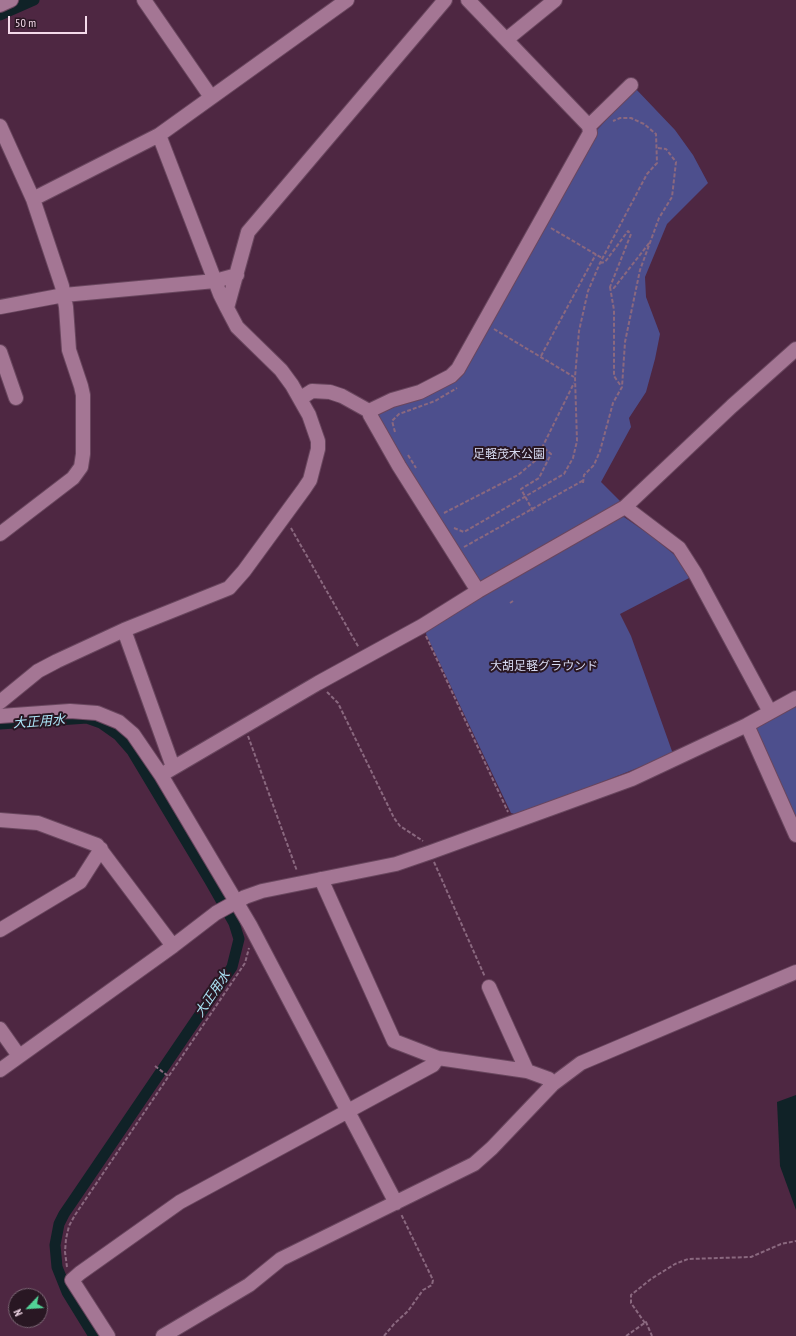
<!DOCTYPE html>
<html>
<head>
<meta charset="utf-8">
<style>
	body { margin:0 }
	#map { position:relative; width:796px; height:1336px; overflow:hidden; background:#4e2742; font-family:"PT Sans Narrow",sans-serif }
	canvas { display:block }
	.north { position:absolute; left:8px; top:1288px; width:40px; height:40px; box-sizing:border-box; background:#291723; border:1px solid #7a6573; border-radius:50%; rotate:245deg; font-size:11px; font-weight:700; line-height:16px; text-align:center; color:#f4daea }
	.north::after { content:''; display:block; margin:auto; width:14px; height:18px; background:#52d397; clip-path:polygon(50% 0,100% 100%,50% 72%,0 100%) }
	.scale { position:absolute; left:8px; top:16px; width:79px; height:18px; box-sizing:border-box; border:2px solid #f4daea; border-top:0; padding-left:5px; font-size:12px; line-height:14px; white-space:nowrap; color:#f4daea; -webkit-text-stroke:3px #291723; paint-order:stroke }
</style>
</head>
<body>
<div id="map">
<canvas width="796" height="1336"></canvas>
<div class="north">N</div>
<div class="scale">50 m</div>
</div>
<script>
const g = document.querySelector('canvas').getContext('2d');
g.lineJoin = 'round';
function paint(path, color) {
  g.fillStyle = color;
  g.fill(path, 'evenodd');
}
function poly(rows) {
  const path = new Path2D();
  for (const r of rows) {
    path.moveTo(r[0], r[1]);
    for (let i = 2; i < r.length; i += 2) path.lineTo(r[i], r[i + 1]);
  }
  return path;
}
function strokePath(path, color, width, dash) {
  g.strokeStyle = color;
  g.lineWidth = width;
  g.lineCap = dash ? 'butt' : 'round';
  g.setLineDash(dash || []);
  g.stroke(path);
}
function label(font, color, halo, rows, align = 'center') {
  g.font = font + ' "PT Sans Narrow","Noto Sans JP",sans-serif';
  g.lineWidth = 4;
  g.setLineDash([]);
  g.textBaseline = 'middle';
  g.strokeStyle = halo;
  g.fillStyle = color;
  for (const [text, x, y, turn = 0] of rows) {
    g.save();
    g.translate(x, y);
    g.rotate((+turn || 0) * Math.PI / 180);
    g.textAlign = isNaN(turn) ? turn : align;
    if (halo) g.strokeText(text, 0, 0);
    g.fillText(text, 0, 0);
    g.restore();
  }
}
paint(poly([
	[635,88,675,130,693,155,708,183,667,224,645,277,646,297,660,334,655,359,646,392,629,418,631,427,601,482,622,503,478,587,376,415,462,372,597,130],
	[624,517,653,537,677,557,691,577,620,614,631,636,673,754,518,815,511,813,426,634,427,628,617,518],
	[796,704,796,823,755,733,758,725]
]), '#4d4f8d');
paint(poly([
	[796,1095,796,1210,780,1166,777,1102]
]), '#102227');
strokePath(poly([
	[0,15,34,0],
	[0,724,87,718,101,723,118,735,132,751,210,881,234,923,239,939,232,967,64,1214,59,1224,55,1245,57,1267,67,1292,94,1336]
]), '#102227', 11);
const minor = poly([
	[144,0,211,97],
	[0,5,11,0],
	[507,39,555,0],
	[0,126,33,199,62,286,66,307,69,350,81,386,83,395,83,454,81,467,73,478,0,534],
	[589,126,631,85],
	[159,135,220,294,227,308],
	[33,199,159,135,347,0],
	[0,307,64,295,215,281,237,275],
	[0,352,16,398],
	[301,398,312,391,330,392,342,396,369,411,370,415,399,466,478,591],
	[369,411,392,400,420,392,451,376,458,369,590,133,589,126,468,0],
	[625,507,679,548,695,573,770,712],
	[124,630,173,767],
	[0,702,38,671,57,661,124,630,229,588,244,571,304,489,310,480,318,449,318,441,309,415,292,385,281,370,237,327,227,308,248,232,445,0],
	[0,716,70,711,97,713,119,722,133,734,161,775,250,925,396,1203],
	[747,725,796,835],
	[161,775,318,683,422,626,478,591,625,507,732,406,796,349],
	[0,820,38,823,97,845,173,946],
	[321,879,394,1041,438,1058,527,1071,549,1079,553,1084],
	[0,930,80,882,101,849],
	[489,987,527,1071],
	[0,1029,19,1056],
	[0,1070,173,946,216,913,245,897,262,891,396,864,431,852,632,779,747,725,796,698],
	[108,1336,72,1280,80,1273,180,1202,433,1065,438,1058],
	[163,1336,249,1285,281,1259,474,1164,492,1148,553,1084,581,1063,796,972]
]);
strokePath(minor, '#69465e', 16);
strokePath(poly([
	[551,228,602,258],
	[600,263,605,262,628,231,631,234,610,287,614,288,650,242],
	[610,287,614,310,614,376,621,386],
	[494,329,574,377],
	[541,356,596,254],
	[395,432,392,421,399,414,435,401,457,388],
	[408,455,416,468],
	[583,483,584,475,594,465,600,451,613,403,622,387,625,342,640,270,659,218,672,197,676,162,666,149,657,148],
	[533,511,521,489,539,478,551,454,543,447],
	[444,513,518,475,536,460,574,383],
	[291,528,359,648],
	[454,528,464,532,564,474,573,458,577,441,575,377,579,331,588,291,600,263,647,174,657,163,656,134,644,124,631,118,620,118,613,121],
	[464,547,584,480],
	[510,603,513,601],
	[426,636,508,812],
	[327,692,338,703,394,818,400,826,423,841],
	[248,736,297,871],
	[434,862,485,977],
	[155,1066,168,1076],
	[67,1267,65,1252,66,1239,69,1226,75,1215,245,963,249,948],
	[645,1323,631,1303,631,1295,651,1279,675,1264,688,1259,751,1257,781,1244,796,1241],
	[384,1336,394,1324,408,1311,423,1290,432,1285,433,1280,401,1214],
	[626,1336,646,1322,652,1336]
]), '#8a687f', 2, [4, 2]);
strokePath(minor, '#a47694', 14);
label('12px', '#d7daf1', '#291723', [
	["足軽茂木公園",509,455],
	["大胡足軽グラウンド",544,667]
]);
label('italic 13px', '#abe4f6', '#291723', [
	["大正用水",39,722,-4],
	["大正用水",213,994,-56]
]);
</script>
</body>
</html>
